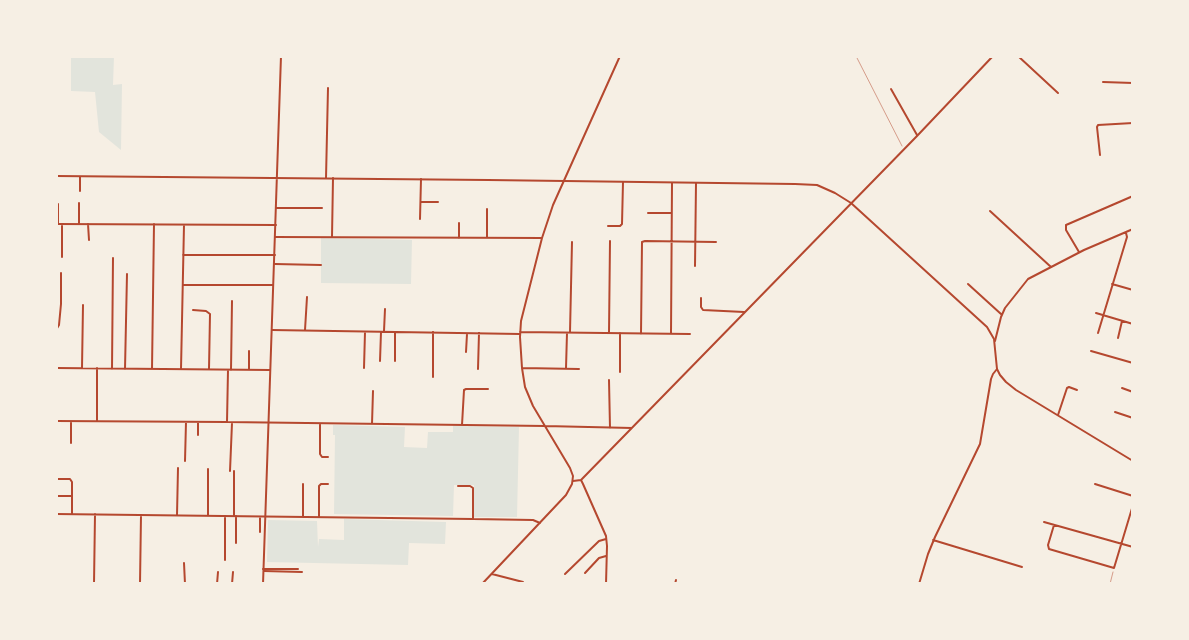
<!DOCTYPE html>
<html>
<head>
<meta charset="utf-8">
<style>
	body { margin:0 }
	#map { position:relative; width:1189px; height:640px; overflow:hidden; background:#f6efe4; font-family:Signika,sans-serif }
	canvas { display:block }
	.frame { position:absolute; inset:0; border:58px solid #f6efe4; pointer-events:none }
</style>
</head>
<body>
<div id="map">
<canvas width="1189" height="640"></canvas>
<div class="frame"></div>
</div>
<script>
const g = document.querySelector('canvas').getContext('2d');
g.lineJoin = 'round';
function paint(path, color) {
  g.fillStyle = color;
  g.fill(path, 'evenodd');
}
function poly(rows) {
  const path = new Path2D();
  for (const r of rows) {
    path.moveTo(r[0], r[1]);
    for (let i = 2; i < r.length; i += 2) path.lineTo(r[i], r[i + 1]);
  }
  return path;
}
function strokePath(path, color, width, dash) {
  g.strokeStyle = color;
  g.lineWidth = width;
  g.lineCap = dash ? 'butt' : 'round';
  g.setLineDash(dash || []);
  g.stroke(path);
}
paint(poly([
	[71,56,114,56,113,85,122,84,121,150,99,132,95,92,71,91],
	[321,238,412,240,411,284,321,283],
	[333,425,405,427,404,447,427,448,428,432,453,432,453,426,519,427,517,517,474,517,474,485,454,485,453,516,334,514,335,435,333,435],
	[344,519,446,522,445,544,409,543,408,565,267,562,268,520,317,521,318,547,319,539,344,540]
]), '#e2e4dc');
strokePath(poly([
	[856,56,902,146],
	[1110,584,1113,572]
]), '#b5482f', 0.5);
strokePath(poly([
	[1018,56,1058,93],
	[1103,82,1133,83],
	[891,89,917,135],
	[1100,155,1097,127,1098,125,1133,123],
	[326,178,328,88],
	[80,191,80,177],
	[421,202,438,202],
	[276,208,322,208],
	[990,211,1051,267],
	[648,213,671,213],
	[420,219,421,179],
	[56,224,276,225],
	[58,224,58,204],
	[79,224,79,203],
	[88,224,89,240],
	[608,226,620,226,622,224,623,182],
	[275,237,542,238],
	[332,237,333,178],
	[459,238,459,223],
	[487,238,487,209],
	[1079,252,1066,230,1066,225,1133,196],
	[183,255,275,255],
	[62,257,62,224],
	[275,264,321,265],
	[695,266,696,183],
	[968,284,1001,314],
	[1112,284,1133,290],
	[183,285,273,285],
	[701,298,701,307,703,310,744,312],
	[193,310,206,311,210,314,209,369],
	[1096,313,1133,324],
	[56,330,59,325,61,304,61,273],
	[272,330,520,334],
	[305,330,307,297],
	[384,331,385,309],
	[520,332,690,334],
	[570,332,572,242],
	[609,333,610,241],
	[620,333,620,372],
	[1098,333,1127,237,1126,233],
	[641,334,642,242,645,241,716,242],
	[671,334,672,183],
	[1118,338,1122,321],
	[995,341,1001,317,1005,308,1028,279,1084,250,1133,229],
	[1091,351,1133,363],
	[466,352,467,334],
	[380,361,381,332],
	[395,361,395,332],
	[56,368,270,370],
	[82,368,83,305],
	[364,368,365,332],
	[522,368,579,369],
	[566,368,567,333],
	[112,369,113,258],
	[125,369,127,274],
	[152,369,154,224],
	[181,369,184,225],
	[478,369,479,333],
	[231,370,232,301],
	[249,370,249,351],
	[433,377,433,332],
	[609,380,610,428],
	[1122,388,1133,392],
	[1115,412,1133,418],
	[1058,415,1067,388,1069,387,1077,390],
	[56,421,227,422,545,426,632,428],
	[97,421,97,368],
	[227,422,228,370],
	[320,424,320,454,322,457,328,457],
	[372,424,373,391],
	[462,425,464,390,466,389,488,389],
	[198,435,198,423],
	[71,443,71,422],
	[185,461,186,422],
	[208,469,208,516],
	[230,471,232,423],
	[234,471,234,516],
	[58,479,70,479,72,482,72,514],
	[581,480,917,136,993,56],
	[573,481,581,480,583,484,606,536,607,546,606,584],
	[1095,484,1133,496],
	[458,486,470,486,473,488,473,519],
	[56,496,71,496],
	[56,514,473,519,533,520,540,523],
	[177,515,178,468],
	[319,516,319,486,321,484,328,484],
	[260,517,260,532],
	[303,517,303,484],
	[1044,522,1133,547],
	[1054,525,1048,545,1049,549,1114,568,1133,505],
	[933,540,1022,567],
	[236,543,236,516],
	[225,560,225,516],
	[184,563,185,584],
	[263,569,298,569],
	[264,571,302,572],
	[585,573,599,558,606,556],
	[492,574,523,582],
	[565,574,599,541,606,539],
	[94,584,95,514],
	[140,584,141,515],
	[217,584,218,572],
	[232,584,233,572],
	[482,584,566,495,572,484,573,476,570,468,533,406,525,387,522,368,520,337,521,321,542,238,553,205,620,56],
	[675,584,676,580],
	[919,584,928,554,935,537,980,444,991,379,993,374,997,369]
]), '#b5482f', 2);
strokePath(poly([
	[56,176,488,180,795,184,817,185,835,193,851,203,987,327,994,339,997,369,1000,375,1006,382,1016,390,1133,461],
	[263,584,281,56]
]), '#b5482f', 2);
</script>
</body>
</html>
